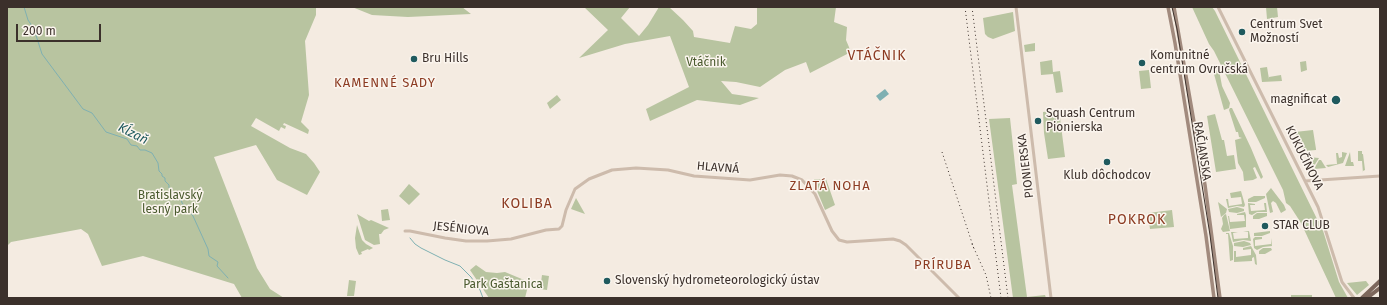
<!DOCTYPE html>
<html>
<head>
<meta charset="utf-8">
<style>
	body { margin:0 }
	#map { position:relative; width:1387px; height:305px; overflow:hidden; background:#f4ebe1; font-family:"Fira Sans",sans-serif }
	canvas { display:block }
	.frame { position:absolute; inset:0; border:8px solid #3b302b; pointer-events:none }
	.scale { position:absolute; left:16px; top:24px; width:85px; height:18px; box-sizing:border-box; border:2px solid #3b302b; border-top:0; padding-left:5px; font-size:12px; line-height:14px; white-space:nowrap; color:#3b302b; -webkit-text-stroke:3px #fbf5ee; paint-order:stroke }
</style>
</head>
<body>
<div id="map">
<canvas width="1387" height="305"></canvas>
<div class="frame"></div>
<div class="scale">200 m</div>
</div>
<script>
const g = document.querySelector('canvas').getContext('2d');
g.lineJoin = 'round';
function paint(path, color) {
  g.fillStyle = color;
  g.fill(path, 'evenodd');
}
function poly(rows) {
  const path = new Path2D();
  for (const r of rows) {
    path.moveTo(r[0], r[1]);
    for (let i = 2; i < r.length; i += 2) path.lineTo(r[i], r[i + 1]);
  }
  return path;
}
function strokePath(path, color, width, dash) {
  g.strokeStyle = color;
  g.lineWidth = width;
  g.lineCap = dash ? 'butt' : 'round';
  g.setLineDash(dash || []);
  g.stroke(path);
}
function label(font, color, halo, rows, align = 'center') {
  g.font = font + ' "Fira Sans",sans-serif';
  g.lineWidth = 3;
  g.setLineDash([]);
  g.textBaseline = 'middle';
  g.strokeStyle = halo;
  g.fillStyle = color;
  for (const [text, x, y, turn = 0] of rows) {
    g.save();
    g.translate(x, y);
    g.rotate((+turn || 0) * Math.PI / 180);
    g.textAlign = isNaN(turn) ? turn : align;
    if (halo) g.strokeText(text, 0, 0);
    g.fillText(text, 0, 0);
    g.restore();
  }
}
paint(poly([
	[7,7,316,7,316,15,305,41,309,95,301,122,309,130,308,134,284,123,283,125,286,126,285,129,281,127,279,131,256,118,251,126,290,148,306,154,314,163,320,172,307,195,277,180,256,145,214,157,257,268,270,289,284,298,242,298,234,284,143,256,102,266,88,234,81,229,11,242,7,246],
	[352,7,462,7,471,14,408,17,372,15],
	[584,7,630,7,621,18,639,36,648,25,659,7,669,7,683,20,693,31,694,37,730,43,735,26,751,29,757,24,757,7,836,7,834,22,847,27,846,40,851,52,810,73,806,62,785,70,760,87,736,82,721,81,732,94,759,98,740,105,697,100,650,121,646,109,689,87,670,36,625,44,579,58,608,30],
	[1192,7,1212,7,1215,11,1318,221,1320,221,1339,282,1348,298,1336,298,1301,223,1290,206,1286,203,1283,190,1214,51,1209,44],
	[1266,7,1277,7,1278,17,1267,19],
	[1013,12,1015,31,993,39,988,37,985,34,983,18],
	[1035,43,1035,51,1025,52,1024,45],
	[1052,60,1053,72,1060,71,1063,92,1056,93,1053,74,1041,75,1040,62],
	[1306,61,1307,70,1301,72,1300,62],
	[1267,67,1269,79,1269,77,1281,75,1282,81,1262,82,1260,68],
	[1149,70,1151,88,1141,89,1139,71],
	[1216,70,1219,70,1222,86,1230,103,1229,108,1224,110,1214,74],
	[557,95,561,100,550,109,547,103],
	[1230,108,1232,108,1251,148,1263,177,1261,179,1255,167,1253,168,1257,178,1253,180,1244,181,1243,172,1238,163,1235,140,1242,138,1239,137,1238,132,1236,132,1229,110],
	[1059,110,1065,157,1048,159,1044,133,1043,112],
	[1215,114,1222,140,1224,140,1227,156,1234,155,1236,169,1216,172,1207,116],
	[1010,118,1017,184,1012,185,1027,297,1045,295,1046,298,1013,298,989,119],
	[1313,130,1316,149,1316,150,1304,151,1295,132],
	[1358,151,1362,151,1362,154,1363,154,1365,170,1363,171,1363,173,1362,161,1358,161],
	[1342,152,1347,153,1343,163,1328,167,1326,165,1337,164,1336,153,1338,153,1339,158,1342,157],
	[1350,152,1351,162,1353,162,1354,166,1345,166],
	[1307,157,1319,158,1312,169,1306,159],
	[1319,160,1321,160,1326,168,1314,169],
	[814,179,826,179,835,205,825,210,815,186],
	[409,184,420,194,409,205,399,196],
	[1271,188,1284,205,1286,210,1281,213,1276,203,1273,201,1271,203,1273,212,1270,213,1266,194],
	[1241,191,1245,205,1244,207,1237,206,1228,208,1226,199,1228,199,1229,206,1242,204,1241,197,1231,198,1230,193],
	[1254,196,1265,196,1265,198,1256,202,1248,202,1248,199],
	[576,198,585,214,571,209],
	[1218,202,1227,209,1226,213,1221,217],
	[1248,203,1255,204,1255,205,1250,205,1251,211,1265,210,1264,203,1266,203,1267,212,1257,212,1252,215,1249,214],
	[1237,207,1244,209,1244,211,1237,213,1229,212,1228,209],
	[388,209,390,220,382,221,381,210],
	[1172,210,1174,227,1150,229,1148,213],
	[1245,212,1246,215,1246,227,1230,229,1228,216,1229,216,1230,222,1245,221,1244,215,1237,215,1237,214],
	[1257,213,1267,213,1267,216,1259,219,1253,219,1253,216],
	[357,214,369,221,371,220,389,228,384,230,381,234,379,234,380,244,374,245,365,240],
	[1226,214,1230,231,1223,232,1221,229,1223,224,1222,218,1224,215],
	[357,225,362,240,366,244,373,248,369,250,368,249,361,252,362,254,359,255,356,248,355,238],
	[1249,231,1251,241,1243,240,1233,242,1231,232,1238,232,1233,233,1234,239,1248,238,1248,232,1243,232],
	[1270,231,1270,233,1262,236,1254,236,1254,233],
	[1226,233,1229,233,1233,246,1233,260,1230,261,1228,234,1226,234],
	[1255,237,1262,237,1262,239,1255,240,1255,246,1271,244,1271,238,1272,246,1263,247,1257,250,1254,248,1253,239],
	[1244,241,1250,243,1251,245,1243,247,1234,246,1234,243],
	[1251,246,1256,255,1257,265,1255,264,1254,257,1252,258,1252,261,1234,262,1234,251,1236,251,1236,257,1251,255,1251,249,1243,250,1243,248],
	[1263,248,1271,248,1272,250,1265,254,1259,254,1259,251],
	[476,265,486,272,497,273,505,272,529,282,525,298,489,298,470,270],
	[542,275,549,276,547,290,540,289],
	[349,280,356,281,354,296,347,296],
	[1366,281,1369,285,1357,295,1347,283],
	[1291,295,1312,295,1312,297,1311,298,1286,298,1291,298]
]), '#b8c4a0');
paint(poly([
	[885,89,889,94,880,101,876,96]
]), '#7fb0b2');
strokePath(poly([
	[24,7,28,20,34,29,42,54,80,105,83,109,92,113,106,132,127,139,131,145,137,146,140,150,145,150,152,153,158,163,159,171,162,174,162,176,165,178,165,181,169,185,169,188,172,191,181,199,182,203,193,216,208,249,209,256,218,262,217,266,228,278],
	[410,238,415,244,421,248,445,260,460,266,471,277,480,290,483,298]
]), '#7fb0b2', 1);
strokePath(poly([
	[1016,7,1051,298],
	[1218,7,1318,207,1342,282,1354,298],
	[1305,181,1380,176],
	[405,231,410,231,445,238,466,241,487,241,511,239,546,230,559,229,562,226,566,210,575,189,589,179,612,170,636,168,668,170,694,176,750,180,780,175,792,176,802,180,815,194,832,231,839,240,847,242,893,239,900,241,906,245,959,298]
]), '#cdbbac', 3);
strokePath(poly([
	[1168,7,1175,43,1206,236,1214,298],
	[1174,7,1205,185,1220,298]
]), '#a18a7d', 3.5);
strokePath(poly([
	[1362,298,1380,281],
	[1367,298,1380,288]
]), '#7d675c', 4);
strokePath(poly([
	[1172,7,1177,29,1210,235,1218,298]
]), '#3b302b', 1);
strokePath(poly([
	[965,7,1001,298],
	[972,7,1008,298],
	[942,152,974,249],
	[972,244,986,275,991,298]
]), '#3b302b', 1, [1, 3]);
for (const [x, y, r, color] of [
	[1242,32,4,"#1f5a5e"],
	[414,59,4,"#1f5a5e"],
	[1142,63,4,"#1f5a5e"],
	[1336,100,5,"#1f5a5e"],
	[1038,121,4,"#1f5a5e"],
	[1107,162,4,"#1f5a5e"],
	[1265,226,4,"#1f5a5e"],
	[607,281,4,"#1f5a5e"]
]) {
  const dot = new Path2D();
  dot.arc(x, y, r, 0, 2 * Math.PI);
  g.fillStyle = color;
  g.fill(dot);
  strokePath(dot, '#fbf5ee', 1.5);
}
label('12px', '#3b302b', '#fbf5ee', [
	["Centrum Svet",1250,25],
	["Možností",1250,39],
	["Komunitné",1150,56],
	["centrum Ovručská",1150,70],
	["Bru Hills",422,59],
	["magnificat",1327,100,"right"],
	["Squash Centrum",1046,114],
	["Pionierska",1046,128],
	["Klub dôchodcov",1107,176,"center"],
	["STAR CLUB",1273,226],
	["Slovenský hydrometeorologický ústav",615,281]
], 'left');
label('12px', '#4a5a2e', '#fbf5ee', [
	["Vtáčnik",706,63],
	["Bratislavský",170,196],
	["lesný park",170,210],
	["Park Gaštanica",503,285]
]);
label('12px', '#3b302b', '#fbf5ee', [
	["RAČIANSKA",1202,151,81],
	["KUKUČÍNOVA",1304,158,63],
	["PIONIERSKA",1026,166,-97],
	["HLAVNÁ",718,168,5],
	["JESÉNIOVA",461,229,6]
]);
g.letterSpacing = '1px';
label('13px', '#8c3b22', '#fbf5ee', [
	["KAMENNÉ SADY",385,83],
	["ZLATÁ NOHA",830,186],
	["PRÍRUBA",943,265]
]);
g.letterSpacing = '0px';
label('italic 13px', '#1f5a5e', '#fbf5ee', [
	["Kĺzaň",133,134,27]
]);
g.letterSpacing = '1px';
label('14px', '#8c3b22', '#fbf5ee', [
	["VTÁČNIK",877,56],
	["KOLIBA",527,204],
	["POKROK",1137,220]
]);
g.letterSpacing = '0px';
</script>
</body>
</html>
